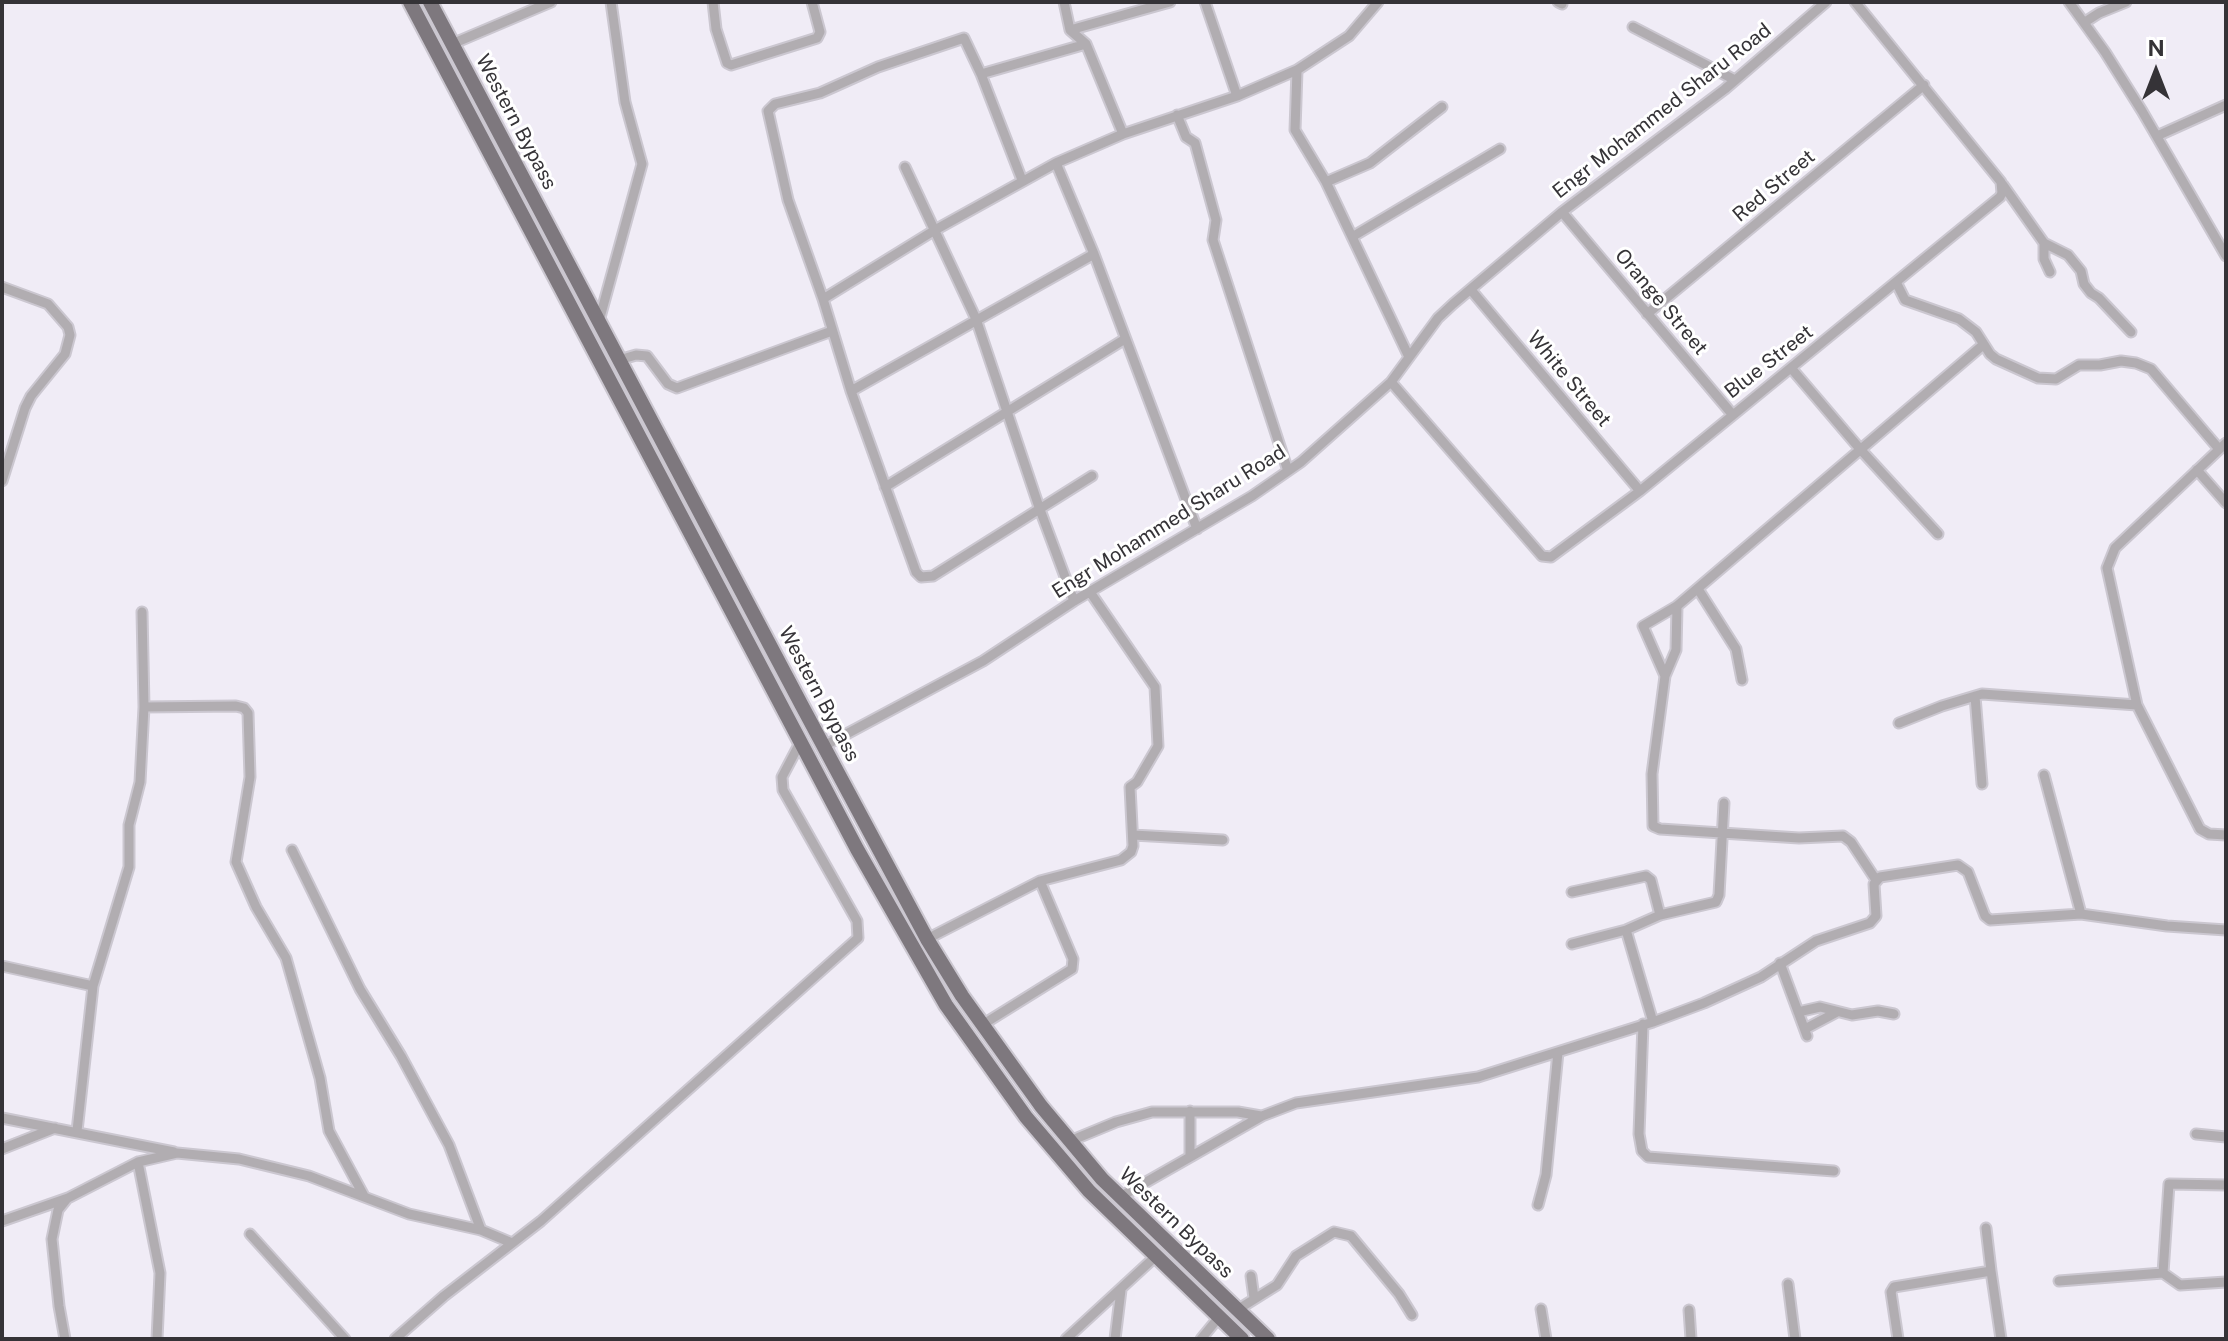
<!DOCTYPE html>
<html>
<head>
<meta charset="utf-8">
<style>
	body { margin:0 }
	#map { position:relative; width:2228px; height:1341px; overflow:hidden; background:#f0ecf6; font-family:"Public Sans",sans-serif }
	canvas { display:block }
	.frame { position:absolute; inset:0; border:4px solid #353337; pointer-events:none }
	.north { position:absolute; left:2116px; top:32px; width:80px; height:80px; -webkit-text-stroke:6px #fff; paint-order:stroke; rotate:0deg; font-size:22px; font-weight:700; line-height:32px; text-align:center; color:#353337 }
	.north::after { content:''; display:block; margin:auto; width:28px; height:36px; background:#353337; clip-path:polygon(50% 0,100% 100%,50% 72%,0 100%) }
</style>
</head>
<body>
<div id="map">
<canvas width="2228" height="1341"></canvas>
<div class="frame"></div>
<div class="north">N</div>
</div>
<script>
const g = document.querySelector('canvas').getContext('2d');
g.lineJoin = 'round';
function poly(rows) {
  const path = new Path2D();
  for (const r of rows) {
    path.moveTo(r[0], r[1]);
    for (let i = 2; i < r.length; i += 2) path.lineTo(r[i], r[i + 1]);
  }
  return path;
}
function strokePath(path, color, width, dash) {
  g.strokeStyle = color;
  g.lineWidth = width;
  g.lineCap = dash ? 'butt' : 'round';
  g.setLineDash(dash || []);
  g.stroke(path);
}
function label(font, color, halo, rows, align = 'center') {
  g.font = font + ' "Public Sans",sans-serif';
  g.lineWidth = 6;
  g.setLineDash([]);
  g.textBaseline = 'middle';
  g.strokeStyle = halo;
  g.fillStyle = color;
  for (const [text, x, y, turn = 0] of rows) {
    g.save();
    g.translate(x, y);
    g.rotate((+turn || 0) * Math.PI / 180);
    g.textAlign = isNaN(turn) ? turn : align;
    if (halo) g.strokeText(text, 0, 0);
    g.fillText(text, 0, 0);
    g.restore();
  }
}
const street = poly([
	[713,2,716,29,727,63,731,65,817,38,820,32,812,2],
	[1064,2,1070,30,1086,44,1123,134],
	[1205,2,1237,96],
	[1558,2,1562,4],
	[2069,2,2105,52,2142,111,2226,256],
	[2085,22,2099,13,2126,2],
	[1633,27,1735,80],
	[1070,30,1170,2],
	[452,44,551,2],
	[1297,70,1295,130,1326,182,1409,357],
	[981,74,1086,44],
	[1177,115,1186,137,1195,143,1216,220,1213,240,1288,471],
	[2157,136,2226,105],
	[1056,163,1094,254,1197,529],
	[905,167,976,319,1039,507,1074,601],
	[1022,180,981,74,964,38,878,67,820,93,775,104,768,111,788,200,823,299,851,391,916,572,921,577,933,576,1092,476],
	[1326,182,1370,163,1442,107],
	[2003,185,2044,243,2068,255,2081,271,2084,284,2091,293,2099,298,2131,332],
	[1562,212,1732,414],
	[1352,237,1500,149],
	[2044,243,2044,259,2050,272],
	[1896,282,1905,300,1959,319,1976,332,1990,354,1996,359,2038,378,2056,379,2079,365,2100,365,2121,361,2136,363,2151,369,2219,449],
	[2,287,48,304,68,327,70,335,65,354,31,396,25,408,2,481],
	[1471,290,1640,491],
	[823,299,935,230,1056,163,1123,134,1237,96,1297,70,1349,36,1378,2],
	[1647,314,1924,85],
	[599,321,642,164,625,102,611,2],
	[619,360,636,355,647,356,668,384,677,388,832,331],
	[1791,368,1860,449,1938,534],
	[1391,382,1542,556,1551,557,1640,491,2000,197,2002,193,2001,182,1855,2],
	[851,391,1094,254],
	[2226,443,2115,548,2107,568,2137,705,2200,829,2209,834,2226,835],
	[2197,470,2226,503],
	[885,487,1125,339],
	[1698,589,1736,649,1742,680],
	[1677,606,1676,650,1665,676,1652,774,1653,826,1660,829,1799,838,1843,836,1851,842,1876,880],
	[1665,676,1643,626,1677,606,1983,345],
	[1975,696,1982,784],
	[144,707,236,706,244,708,248,713,250,777,236,862,256,907,286,958,320,1078,329,1131,364,1196],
	[1899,723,1942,706,1982,694,2137,705],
	[824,746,983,661,1074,601,1252,496,1301,462,1391,382,1438,318,1453,304,1562,212,1725,89,1826,2],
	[2044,775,2081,914],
	[1133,835,1223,840],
	[292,850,360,989,401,1056,449,1145,481,1230],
	[1572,892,1646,876,1651,880,1660,915],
	[1626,930,1653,1022],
	[927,939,1040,881,1121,860,1131,852,1133,846,1130,787,1137,782,1158,746,1155,687,1090,592],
	[1572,944,1626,930,1660,915,1716,902,1719,895,1724,803],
	[1780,963,1807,1036],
	[2,966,93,986],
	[1798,1012,1820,1007,1852,1015,1878,1011,1894,1014],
	[1643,1024,1639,1134,1642,1151,1648,1157,1834,1171],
	[982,1025,1072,969,1073,959,1040,881],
	[1805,1029,1837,1012],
	[1190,1111,1190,1157],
	[2,1118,174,1152],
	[77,1131,93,986,129,867,129,825,140,782,144,707,142,612],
	[2196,1134,2226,1137],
	[1070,1141,1116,1122,1152,1112,1238,1112,1261,1116],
	[2,1149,55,1128],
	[138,1162,160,1273,157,1339],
	[1120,1197,1262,1116,1296,1103,1478,1077,1653,1022,1704,1003,1761,977,1816,941,1870,923,1876,916,1874,884,1880,877,1958,865,1968,872,1985,916,1990,920,2081,914,2167,926,2226,930],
	[1538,1205,1546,1175,1558,1052],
	[2,1221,68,1198,138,1162,177,1153,239,1159,309,1176,409,1214,481,1230,512,1243],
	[1986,1228,1991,1271],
	[250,1234,345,1339],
	[2163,1273,2169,1184,2226,1185],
	[1251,1276,1254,1298],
	[2059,1281,2163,1273,2180,1285,2226,1282],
	[1788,1284,1795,1339],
	[1541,1309,1546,1339],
	[1237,1310,1277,1285,1296,1256,1334,1232,1351,1236,1399,1294,1412,1315],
	[1689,1310,1691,1339],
	[65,1339,59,1306,52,1239,58,1210,66,1200],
	[395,1339,444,1296,541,1221,858,938,857,921,783,790,782,777,801,741],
	[1066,1339,1155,1257],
	[1115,1339,1121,1290],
	[1201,1339,1219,1317],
	[1898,1339,1891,1292,1894,1287,1991,1271,2001,1339]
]);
const primary = poly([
	[410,2,857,849,946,1005,1026,1117,1089,1191,1242,1339],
	[430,2,801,704,927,939,962,996,1041,1106,1102,1179,1268,1339]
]);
strokePath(street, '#cbc7d0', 13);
strokePath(primary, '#cbc7d0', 18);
strokePath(street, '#b1adb1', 9);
strokePath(primary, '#7e787e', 14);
label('20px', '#353337', '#fff', [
	["Engr Mohammed Sharu Road",1662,111,-38],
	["Western Bypass",516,122,62],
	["Red Street",1774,186,-40],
	["Orange Street",1661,302,50],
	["Blue Street",1769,362,-38],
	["White Street",1569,379,50],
	["Engr Mohammed Sharu Road",1169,522,-32],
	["Western Bypass",819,694,62],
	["Western Bypass",1176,1223,44]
]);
</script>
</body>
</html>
